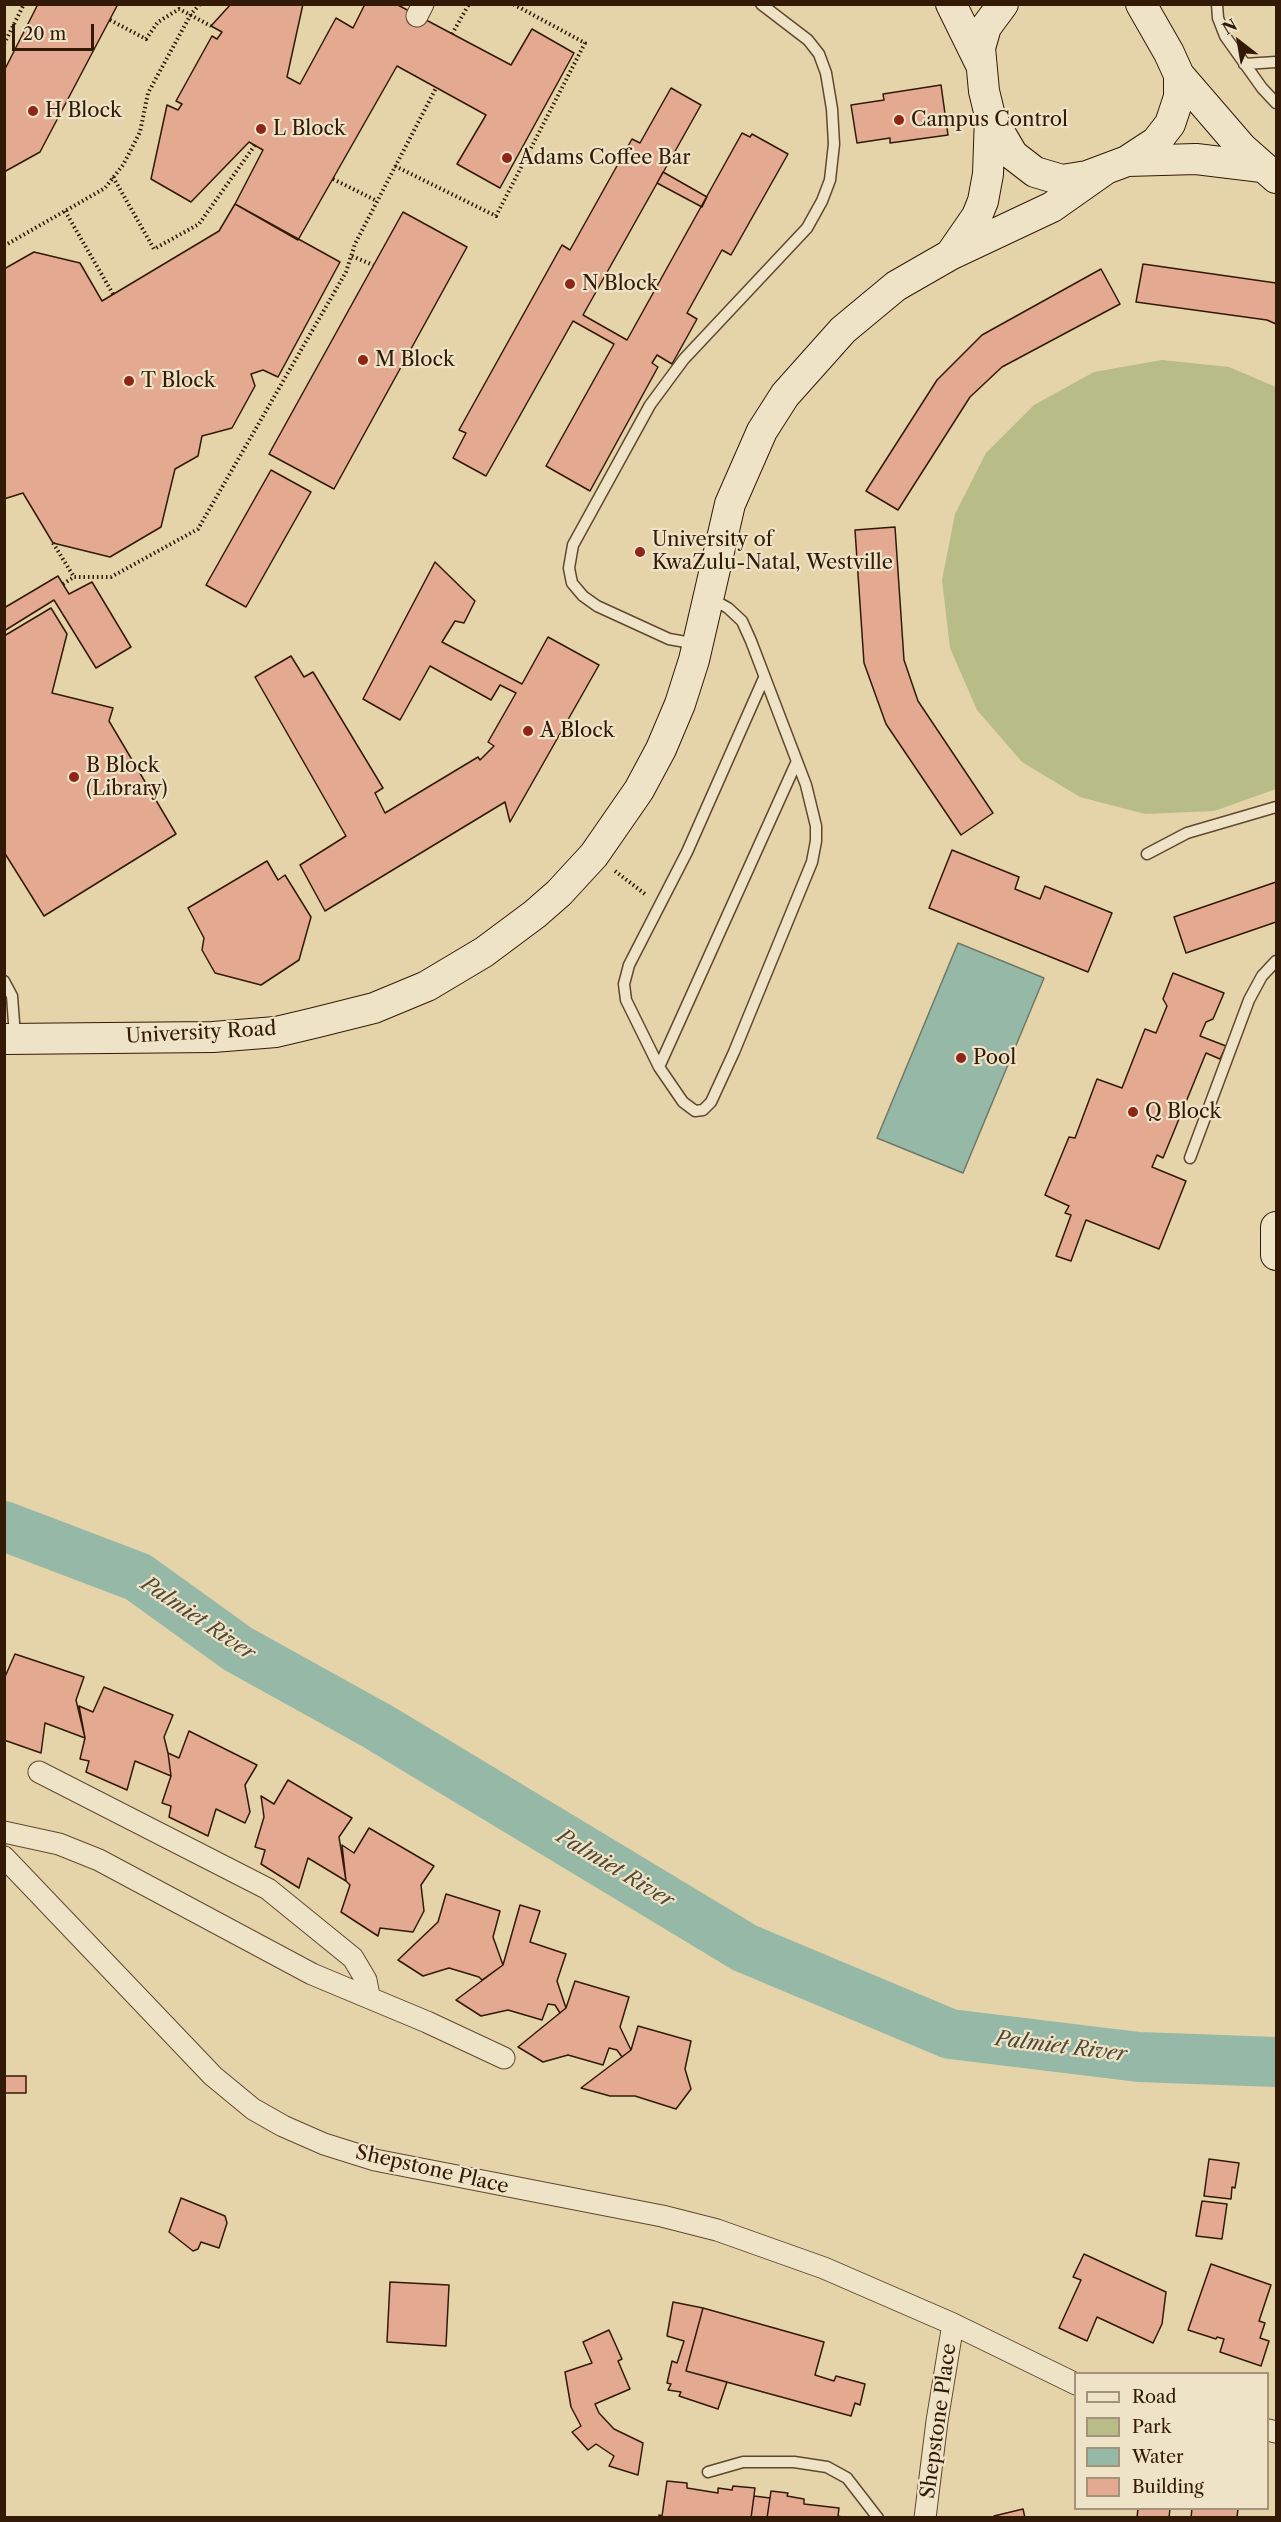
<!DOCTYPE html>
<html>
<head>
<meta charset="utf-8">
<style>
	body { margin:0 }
	#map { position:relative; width:1281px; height:2522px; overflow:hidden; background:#e5d4a9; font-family:"Libre Caslon Text",serif }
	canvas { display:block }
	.frame { position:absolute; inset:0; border:6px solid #331a06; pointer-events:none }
	.legend { position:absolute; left:1074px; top:2372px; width:195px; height:138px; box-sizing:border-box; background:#eee3c7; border:2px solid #a3937a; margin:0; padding:8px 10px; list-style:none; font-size:18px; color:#331a06 }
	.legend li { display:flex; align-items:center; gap:12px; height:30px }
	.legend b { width:30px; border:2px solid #a3937a }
	.north { position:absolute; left:1209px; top:12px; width:60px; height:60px; -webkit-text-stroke:4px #eee3c7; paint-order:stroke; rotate:329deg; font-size:16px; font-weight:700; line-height:24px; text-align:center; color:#331a06 }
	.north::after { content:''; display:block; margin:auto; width:21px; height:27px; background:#331a06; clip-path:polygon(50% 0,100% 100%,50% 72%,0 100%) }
	.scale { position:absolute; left:12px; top:24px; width:82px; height:27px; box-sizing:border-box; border:3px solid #331a06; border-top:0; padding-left:8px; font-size:18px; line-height:21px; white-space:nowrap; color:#331a06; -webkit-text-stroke:4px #eee3c7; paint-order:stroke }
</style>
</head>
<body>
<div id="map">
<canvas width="1281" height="2522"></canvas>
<div class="frame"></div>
<ul class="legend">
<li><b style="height:8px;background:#eee3c7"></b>Road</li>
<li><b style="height:16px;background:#b8bc86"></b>Park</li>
<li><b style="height:16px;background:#96b8a6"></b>Water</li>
<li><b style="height:16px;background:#e4a991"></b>Building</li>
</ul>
<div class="north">N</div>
<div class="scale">20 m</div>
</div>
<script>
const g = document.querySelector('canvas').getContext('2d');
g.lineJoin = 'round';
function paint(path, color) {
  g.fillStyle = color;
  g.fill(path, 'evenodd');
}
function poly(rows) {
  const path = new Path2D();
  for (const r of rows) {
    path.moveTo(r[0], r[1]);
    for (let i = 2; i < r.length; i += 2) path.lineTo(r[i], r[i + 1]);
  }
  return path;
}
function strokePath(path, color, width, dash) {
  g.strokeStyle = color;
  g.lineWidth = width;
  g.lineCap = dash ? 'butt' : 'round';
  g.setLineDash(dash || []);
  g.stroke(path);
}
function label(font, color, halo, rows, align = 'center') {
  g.font = font + ' "Libre Caslon Text",serif';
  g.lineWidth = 4.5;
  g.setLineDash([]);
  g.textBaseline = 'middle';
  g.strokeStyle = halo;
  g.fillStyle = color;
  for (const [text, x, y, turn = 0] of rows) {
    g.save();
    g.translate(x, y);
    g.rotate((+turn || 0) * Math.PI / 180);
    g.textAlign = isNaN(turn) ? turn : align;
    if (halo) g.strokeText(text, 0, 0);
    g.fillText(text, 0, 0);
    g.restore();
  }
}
paint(poly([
	[1162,360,1229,367,1276,387,1276,789,1214,811,1145,814,1080,797,1022,762,977,710,950,648,942,580,955,514,986,453,1034,405,1094,372]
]), '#b8bc86');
const water = poly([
	[958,943,1044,978,963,1173,877,1138,958,943]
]);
paint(water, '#96b8a6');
strokePath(water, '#6e7966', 1.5);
strokePath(poly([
	[4,1526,138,1577,238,1649,377,1726,745,1948,950,2034,1139,2057,1276,2062]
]), '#96b8a6', 50);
const building = poly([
	[38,4,118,4,40,152,4,172,4,71,38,4],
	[231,4,303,4,287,77,300,84,336,18,353,28,365,4,396,4,511,65,532,29,574,53,500,188,457,164,486,115,397,66,298,240,235,204,263,150,249,142,191,202,151,179,167,105,178,110,182,104,176,101,212,36,217,39,222,32,211,26,231,4],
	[941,85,948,135,890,143,890,138,857,143,851,105,884,100,883,94,941,85],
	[671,88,701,105,583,315,627,340,742,133,750,137,752,134,788,154,731,255,722,250,687,313,697,319,672,364,657,355,652,363,658,367,590,491,546,466,614,344,573,321,486,476,453,458,466,433,459,430,562,245,570,250,632,139,640,143,671,88],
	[663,172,707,197,702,207,657,183,663,172],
	[235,204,340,262,278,377,263,370,251,374,255,386,232,428,202,436,198,456,175,469,161,527,110,557,53,543,23,493,4,499,4,269,34,252,80,263,102,301,219,231,235,204],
	[403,212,467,247,334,489,269,454,403,212],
	[1143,264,1276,283,1276,324,1267,320,1136,302,1143,264],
	[1101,269,1120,304,1002,367,970,397,898,510,866,491,937,380,982,335,1101,269],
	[271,470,311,492,246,607,206,585,271,470],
	[895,527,904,660,918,701,993,813,961,835,886,724,864,663,855,530,895,527],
	[435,562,475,601,464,623,455,621,442,642,522,684,548,637,599,665,510,822,505,802,325,911,300,865,346,836,255,677,291,656,304,677,313,672,383,788,375,793,385,813,478,757,480,760,494,746,488,742,516,693,500,685,491,700,430,666,400,720,363,699,435,562],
	[58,576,69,594,92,582,131,647,96,668,54,600,4,631,4,608,58,576],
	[51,608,67,634,52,693,113,708,109,721,176,834,44,916,4,852,4,636,51,608],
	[952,850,1019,877,1015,889,1040,899,1045,886,1112,913,1088,972,929,908,952,850],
	[267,861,278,880,285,875,311,917,299,960,261,985,215,973,202,950,204,938,188,908,267,861],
	[1276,882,1276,922,1186,953,1174,917,1276,882],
	[1173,973,1224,993,1213,1019,1206,1022,1200,1036,1226,1046,1220,1059,1206,1053,1163,1158,1157,1155,1152,1167,1186,1181,1159,1249,1086,1220,1071,1261,1056,1256,1071,1215,1065,1213,1069,1206,1045,1195,1069,1137,1075,1138,1097,1079,1122,1088,1145,1029,1156,1033,1167,1006,1163,999,1173,973],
	[15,1654,84,1677,76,1700,85,1738,45,1723,41,1753,4,1740,4,1679,15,1654],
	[104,1687,173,1715,164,1737,168,1753,171,1776,135,1761,127,1790,86,1772,89,1761,80,1759,85,1738,79,1706,93,1712,104,1687],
	[189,1731,257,1765,245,1785,250,1812,245,1823,216,1809,208,1836,169,1817,171,1806,162,1803,171,1776,168,1753,179,1758,189,1731],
	[288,1780,352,1818,339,1837,346,1881,308,1858,299,1888,261,1864,265,1850,255,1847,264,1817,261,1796,274,1804,288,1780],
	[369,1828,434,1866,421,1885,424,1911,413,1932,380,1928,378,1936,341,1912,350,1885,346,1881,342,1845,354,1853,369,1828],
	[446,1894,500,1911,493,1937,503,1965,482,1980,479,1977,449,1968,423,1976,398,1960,438,1922,446,1894],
	[520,1905,540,1911,530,1942,566,1954,557,1981,566,2008,560,2013,555,2005,548,2004,542,2020,508,2010,481,2016,456,2000,503,1965,520,1905],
	[575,1981,629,1997,620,2027,631,2050,622,2057,617,2050,609,2048,603,2065,568,2055,543,2062,518,2047,566,2008,575,1981],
	[638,2026,691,2041,685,2069,691,2089,676,2109,635,2096,610,2096,581,2088,631,2050,638,2026],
	[4,2076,26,2076,26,2093,4,2093,4,2076],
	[1209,2159,1239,2163,1235,2188,1232,2187,1231,2199,1204,2196,1209,2159],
	[181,2198,225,2216,227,2223,219,2248,201,2242,198,2249,193,2251,169,2232,181,2198],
	[1202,2201,1227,2204,1222,2239,1196,2236,1202,2201],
	[1084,2254,1166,2292,1162,2324,1153,2343,1097,2317,1087,2341,1059,2328,1081,2280,1073,2277,1084,2254],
	[1211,2264,1271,2285,1259,2321,1265,2323,1260,2338,1269,2341,1261,2366,1220,2352,1224,2339,1217,2337,1216,2339,1188,2330,1211,2264],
	[390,2282,449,2285,446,2346,387,2342,390,2282],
	[673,2302,703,2308,686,2371,727,2382,718,2409,679,2396,681,2392,668,2390,671,2384,667,2383,672,2361,677,2363,684,2341,667,2336,673,2302],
	[703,2308,824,2342,815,2375,834,2381,836,2376,865,2384,860,2405,855,2403,851,2416,686,2371,703,2308],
	[609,2330,622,2359,618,2361,630,2389,595,2404,599,2413,614,2429,643,2443,638,2475,609,2466,614,2456,596,2444,588,2450,572,2432,581,2426,571,2407,565,2372,592,2363,583,2342,609,2330],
	[667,2481,687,2483,687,2488,718,2493,718,2488,732,2490,733,2486,755,2488,751,2518,659,2518,659,2515,662,2516,667,2481],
	[771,2491,788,2493,787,2496,804,2499,804,2504,839,2508,838,2516,846,2518,767,2518,771,2491],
	[754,2496,770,2498,767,2518,751,2518,754,2496],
	[1138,2508,1170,2508,1169,2518,1137,2518,1138,2508],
	[1192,2508,1238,2508,1237,2518,1191,2518,1192,2508],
	[1023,2509,1025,2518,995,2518,994,2516,1023,2509]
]);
paint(building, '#e4a991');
strokePath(building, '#331a06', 1.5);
const lane = poly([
	[1217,4,1218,18,1225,36,1262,88,1276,103],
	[1244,64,1276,62],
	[710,598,728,608,742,621,751,641,806,785,816,826,816,841,812,862,734,1052,711,1102,703,1110,695,1111,683,1102,659,1067,626,1000,624,984,629,965,687,852,764,678],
	[697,644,669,639,597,606,583,596,572,583,569,568,573,545,650,405,684,359,807,228,822,201,830,180,834,144,832,109,826,73,819,54,808,40,761,4],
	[1147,854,1187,833,1276,807],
	[4,981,12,996,15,1036],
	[659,1067,797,761],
	[1190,1158,1249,1000,1262,976,1276,961],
	[708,2472,743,2462,794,2462,827,2467,847,2478,878,2518]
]);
const street = poly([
	[417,16,423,4],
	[39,1772,268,1889,353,1958,366,1980,369,1996],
	[4,1832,59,1844,99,1860,312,1974,427,2022,504,2058],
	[4,1857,213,2076,253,2109,283,2126,324,2144,375,2160,662,2216,717,2230,824,2268,953,2324,1076,2384],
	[1268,2430,1276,2432],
	[925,2518,937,2421,953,2324]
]);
const secondary = poly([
	[951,4,981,65],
	[1003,4,986,27,980,48,984,91,990,116,1013,155,1035,172,1062,180,1087,176,1127,161,1156,142,1170,124,1179,97,1179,75,1169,53,1141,4],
	[1179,75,1242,148,1276,178],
	[1127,161,1196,159,1262,167],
	[950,255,977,216,983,201,988,174,990,116],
	[4,1039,213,1037,276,1032,314,1023,374,1008,427,986,484,952,535,914,559,893,594,855,639,790,661,749,680,704,694,660,730,504,762,431,785,395,843,330,896,286,950,255,1052,207,1106,169],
	[1276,1227,1276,1255]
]);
strokePath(lane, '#60482f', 13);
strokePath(street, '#60482f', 23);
strokePath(secondary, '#331a06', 32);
strokePath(poly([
	[110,20,146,39,158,22,179,9,211,26],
	[452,34,469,4],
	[4,44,24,4],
	[395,166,496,216,585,43,513,4],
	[113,177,154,249,199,224,255,145],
	[333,179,377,201],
	[65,211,113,294],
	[4,246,105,188,123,165,140,132,148,93,191,14,200,4],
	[352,256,373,265],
	[53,543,74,577],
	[63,584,74,577,111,577,198,529,346,272,355,244,436,88],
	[615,871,645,894]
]), '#331a06', 4, [1.5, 3]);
strokePath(lane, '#eee3c7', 10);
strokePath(street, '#eee3c7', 21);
strokePath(secondary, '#eee3c7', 30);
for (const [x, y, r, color] of [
	[33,111,6,"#8f2418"],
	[899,120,6,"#8f2418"],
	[261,129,6,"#8f2418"],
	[507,158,6,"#8f2418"],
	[570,284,6,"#8f2418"],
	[363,360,6,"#8f2418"],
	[129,381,6,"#8f2418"],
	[640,552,6,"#8f2418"],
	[528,731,6,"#8f2418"],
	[74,777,6,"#8f2418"],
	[961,1058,6,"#8f2418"],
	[1133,1112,6,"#8f2418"]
]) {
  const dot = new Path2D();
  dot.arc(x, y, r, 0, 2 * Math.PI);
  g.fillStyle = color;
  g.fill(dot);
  strokePath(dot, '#eee3c7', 2);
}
label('20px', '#331a06', '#eee3c7', [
	["H Block",45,111],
	["Campus Control",911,120],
	["L Block",273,129],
	["Adams Coffee Bar",519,158],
	["N Block",582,284],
	["M Block",375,360],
	["T Block",141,381],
	["University of",652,540],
	["KwaZulu-Natal, Westville",652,563],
	["A Block",540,731],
	["B Block",86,766],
	["(Library)",86,789],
	["Pool",973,1058],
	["Q Block",1145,1112]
], 'left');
label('20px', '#331a06', '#eee3c7', [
	["University Road",201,1033,-3],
	["Shepstone Place",432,2170,13],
	["Shepstone Place",939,2421,-82]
]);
label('italic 21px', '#514936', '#eee3c7', [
	["Palmiet River",198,1619,34],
	["Palmiet River",615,1869,31],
	["Palmiet River",1061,2047,7]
]);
</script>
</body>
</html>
